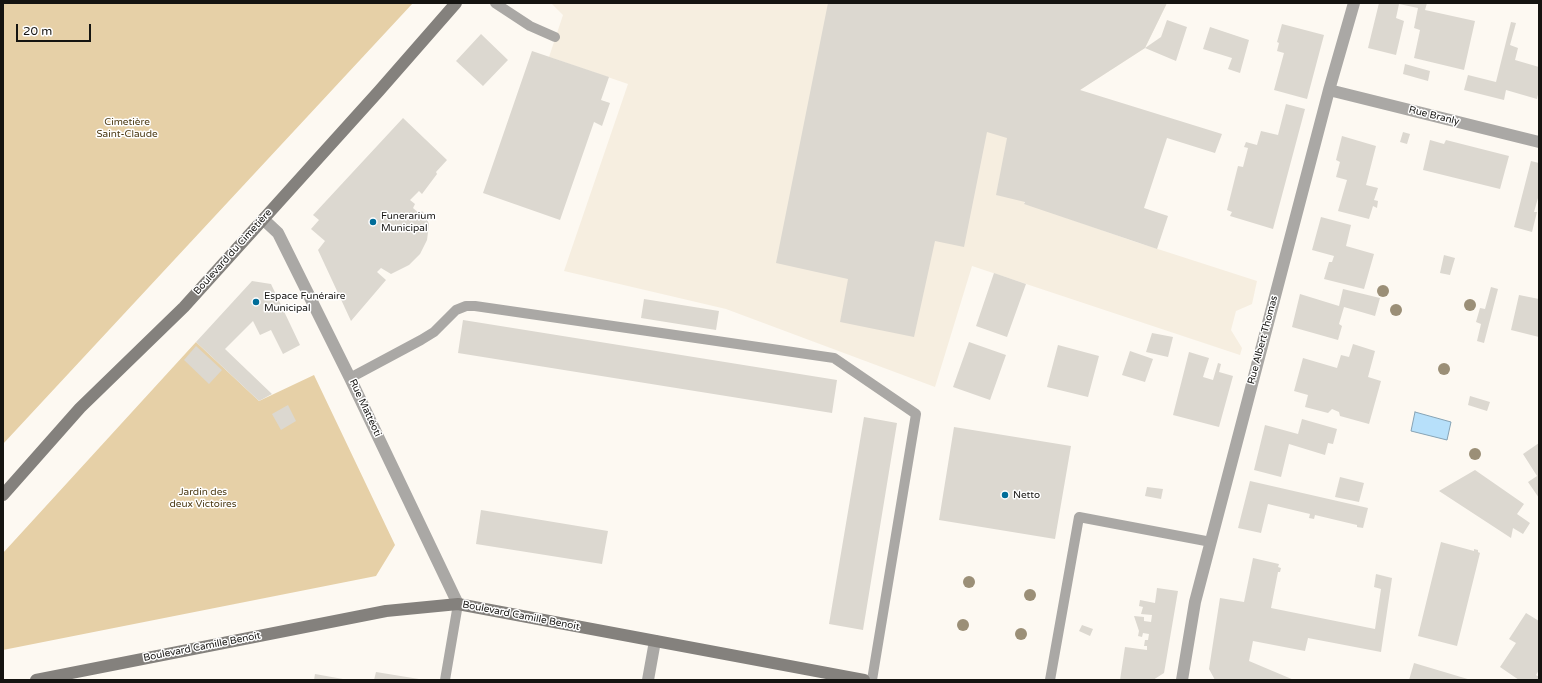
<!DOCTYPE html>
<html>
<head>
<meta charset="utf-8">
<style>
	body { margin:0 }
	#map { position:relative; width:1542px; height:683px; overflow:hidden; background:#fdf9f2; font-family:"Varela Round",sans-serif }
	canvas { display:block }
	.frame { position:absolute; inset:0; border:4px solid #151411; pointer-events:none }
	.scale { position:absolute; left:16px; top:24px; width:75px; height:18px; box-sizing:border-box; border:2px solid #151411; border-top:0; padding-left:5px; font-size:12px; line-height:14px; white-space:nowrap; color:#151411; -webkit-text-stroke:3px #fff; paint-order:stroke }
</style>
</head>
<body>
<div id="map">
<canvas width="1542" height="683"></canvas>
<div class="frame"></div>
<div class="scale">20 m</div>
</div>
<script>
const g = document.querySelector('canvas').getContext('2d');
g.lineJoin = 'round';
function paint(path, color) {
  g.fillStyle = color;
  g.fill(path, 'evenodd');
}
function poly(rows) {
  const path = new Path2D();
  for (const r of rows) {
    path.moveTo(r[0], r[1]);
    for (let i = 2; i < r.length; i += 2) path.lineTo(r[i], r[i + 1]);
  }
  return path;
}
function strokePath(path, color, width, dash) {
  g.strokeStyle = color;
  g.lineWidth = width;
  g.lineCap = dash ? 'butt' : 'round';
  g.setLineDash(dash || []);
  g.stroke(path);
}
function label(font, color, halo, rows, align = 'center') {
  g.font = font + ' "Varela Round",sans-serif';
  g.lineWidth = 3;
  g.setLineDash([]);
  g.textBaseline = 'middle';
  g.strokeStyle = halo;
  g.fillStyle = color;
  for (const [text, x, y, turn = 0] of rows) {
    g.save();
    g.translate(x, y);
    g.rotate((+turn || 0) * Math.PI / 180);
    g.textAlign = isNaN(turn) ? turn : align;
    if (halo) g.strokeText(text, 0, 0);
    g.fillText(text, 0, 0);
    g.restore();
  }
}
paint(poly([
	[551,3,1167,3,1145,48,1080,90,1024,203,1133,241,1257,281,1252,304,1236,311,1231,330,1242,348,1240,355,972,266,935,387,726,309,564,271,628,84,549,57,563,15]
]), '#f6eee0');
paint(poly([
	[3,3,413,3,3,444],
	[196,342,259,401,314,375,395,545,376,576,3,650,3,553]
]), '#e6d0a7');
const water = poly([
	[1415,412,1451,422,1447,440,1411,431,1415,412]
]);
paint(water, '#b7e0fa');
strokePath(water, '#86a3b4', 1);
paint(poly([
	[828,3,1167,3,1145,48,1080,90,1222,134,1215,153,1167,138,1144,208,1168,216,1157,249,1024,204,1025,202,996,195,1007,138,987,132,964,247,935,241,914,337,840,322,848,279,776,263],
	[1379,3,1427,3,1425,10,1475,21,1464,70,1414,58,1420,30,1414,28,1418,8,1399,4,1396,18,1404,21,1396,55,1368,48],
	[1167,20,1187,27,1176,61,1145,48,1161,37],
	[1511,22,1516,23,1510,45,1518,48,1515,60,1539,67,1539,90,1537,99,1506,90,1504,100,1464,90,1468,75,1496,82],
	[1282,24,1324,35,1307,99,1274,90,1284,53,1277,51,1279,43,1277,42],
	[1210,27,1249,40,1240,73,1228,69,1232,58,1203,49],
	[481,34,508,60,483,86,456,61],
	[532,51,609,77,601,100,610,103,602,126,594,122,560,220,483,193],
	[1405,64,1430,71,1428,81,1403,74],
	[1286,104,1305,109,1273,229,1230,216,1232,212,1227,210,1238,166,1243,167,1248,148,1244,147,1246,142,1257,145,1261,131,1278,135],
	[403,118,447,160,436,172,437,174,422,194,419,191,410,200,415,204,413,208,420,214,422,211,424,213,429,224,427,240,420,254,409,265,391,274,381,268,377,272,386,280,351,321,318,250,325,241,311,229,319,220,313,215],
	[1403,132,1410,134,1407,144,1400,142],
	[1342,136,1376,146,1366,185,1378,188,1374,200,1378,201,1377,208,1373,206,1369,219,1338,211,1347,180,1336,177,1340,162,1336,160],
	[1430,140,1444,144,1446,140,1509,156,1500,189,1423,170],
	[1531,161,1539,163,1539,199,1538,198,1534,212,1537,212,1532,232,1514,227],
	[1321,217,1351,225,1346,246,1374,254,1364,289,1324,279,1329,262,1332,262,1334,256,1312,250],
	[1444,255,1455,258,1450,275,1440,273],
	[994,273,1026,284,1007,337,976,326],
	[252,281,271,284,300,345,283,354,271,330,260,335,253,321,225,349,272,394,259,401,196,342],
	[1491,287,1498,289,1484,343,1477,341,1481,324,1476,322,1480,308,1485,309],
	[1343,289,1380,298,1375,316,1344,307,1339,324,1342,326,1338,340,1292,327,1300,294,1339,306],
	[1519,295,1539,299,1539,337,1511,330],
	[644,299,719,311,716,330,641,318],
	[463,320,837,380,832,413,458,353],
	[1152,333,1173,337,1168,357,1146,352],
	[969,342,1006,355,990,400,953,387],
	[1353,344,1375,351,1368,377,1381,381,1369,424,1340,416,1339,412,1332,409,1328,413,1305,407,1308,395,1294,391,1303,358,1337,368,1341,355,1349,357],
	[1058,345,1099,356,1088,397,1047,387],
	[196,346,222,370,209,384,184,360],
	[1130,351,1153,359,1145,382,1122,375],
	[1189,352,1209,358,1203,377,1213,380,1218,363,1221,364,1219,372,1233,376,1219,427,1173,415],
	[1470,396,1490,402,1487,411,1468,405],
	[288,405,296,421,281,430,272,414],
	[864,417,897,423,863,630,829,624],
	[1302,419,1337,429,1333,444,1328,443,1325,455,1289,444,1281,477,1254,470,1265,425,1298,434],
	[954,427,1071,446,1055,539,939,520],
	[1539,443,1539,498,1528,482,1537,476,1523,454],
	[1475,470,1524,504,1517,514,1530,523,1523,534,1513,528,1511,538,1439,491],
	[1340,477,1364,483,1359,502,1335,497],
	[1250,481,1368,508,1363,528,1357,527,1357,525,1315,515,1314,519,1309,518,1310,514,1268,504,1261,533,1238,528],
	[1147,487,1163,489,1161,499,1145,496],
	[481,510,608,531,602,564,476,544],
	[1441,542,1474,551,1474,549,1478,550,1478,552,1480,553,1457,646,1418,636],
	[1253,558,1279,564,1278,567,1281,568,1280,572,1278,572,1271,608,1375,629,1381,589,1374,587,1376,574,1392,578,1381,652,1308,638,1305,651,1253,641,1249,661,1294,680,1215,680,1209,669,1220,598,1244,602],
	[1157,588,1178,591,1164,673,1153,680,1120,680,1125,647,1147,650,1147,646,1144,646,1145,640,1148,640,1149,634,1143,633,1142,637,1138,636,1139,631,1134,616,1144,617,1144,621,1151,622,1152,615,1141,614,1143,607,1139,606,1140,600,1155,603],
	[1526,613,1539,621,1539,670,1536,675,1539,677,1539,680,1519,680,1500,667,1516,643,1509,639],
	[1082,625,1093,629,1090,636,1079,631],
	[1414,663,1471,680,1409,680],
	[376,672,419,679,419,680,374,680],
	[315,674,343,679,343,680,314,680]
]), '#dcd8d0');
strokePath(poly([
	[495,3,530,26,555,37],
	[350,378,421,340,434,332,456,310,466,306,475,306,834,358,916,414,872,680],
	[445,680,458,604],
	[1050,680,1079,517,1211,542]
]), '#aaa8a5', 10);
strokePath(poly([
	[1329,90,1539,142],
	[263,219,278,233,350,378,458,604],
	[648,680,655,641],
	[1182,680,1195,602,1329,90,1354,3]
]), '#aaa8a5', 12);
strokePath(poly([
	[3,495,80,408,184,307,379,91,456,3],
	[36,680,386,611,458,604,864,680]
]), '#84817d', 12);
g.fillStyle = '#9b8f77';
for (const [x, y] of [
	[1383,291],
	[1470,305],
	[1396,310],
	[1444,369],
	[1475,454],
	[969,582],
	[1030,595],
	[963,625],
	[1021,634]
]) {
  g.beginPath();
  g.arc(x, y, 6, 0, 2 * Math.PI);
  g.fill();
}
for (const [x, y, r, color] of [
	[373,222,4,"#006d99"],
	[256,302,4,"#006d99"],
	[1005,495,4,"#006d99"]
]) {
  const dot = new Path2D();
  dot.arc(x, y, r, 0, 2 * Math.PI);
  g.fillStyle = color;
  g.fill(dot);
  strokePath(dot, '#fff', 1.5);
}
label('10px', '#151411', '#fff', [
	["Rue Branly",1434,116,14],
	["Boulevard du Cimetière",233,252,-48],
	["Rue Albert Thomas",1263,340,-75],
	["Rue Mattéoti",365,408,65],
	["Boulevard Camille Benoit",521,616,11],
	["Boulevard Camille Benoit",202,647,-11]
]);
label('10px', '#4a3812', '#fff', [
	["Cimetière",127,122],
	["Saint-Claude",127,134],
	["Jardin des",203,492],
	["deux Victoires",203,504]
]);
label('10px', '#151411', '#fff', [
	["Funerarium",381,216],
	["Municipal",381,228],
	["Espace Funéraire",264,296],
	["Municipal",264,308],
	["Netto",1013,495]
], 'left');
</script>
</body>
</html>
